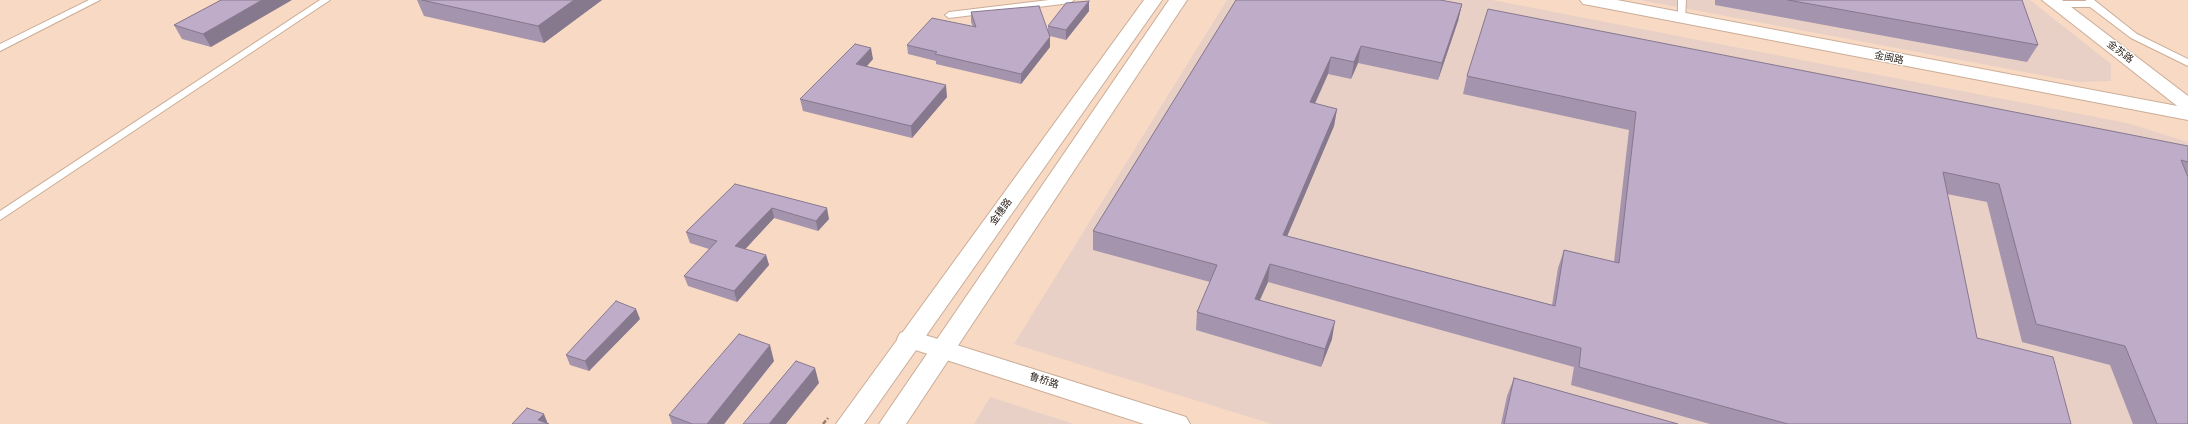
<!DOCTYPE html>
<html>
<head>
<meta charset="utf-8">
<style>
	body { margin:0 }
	canvas { display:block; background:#f8d9c3 }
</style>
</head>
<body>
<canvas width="2188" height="424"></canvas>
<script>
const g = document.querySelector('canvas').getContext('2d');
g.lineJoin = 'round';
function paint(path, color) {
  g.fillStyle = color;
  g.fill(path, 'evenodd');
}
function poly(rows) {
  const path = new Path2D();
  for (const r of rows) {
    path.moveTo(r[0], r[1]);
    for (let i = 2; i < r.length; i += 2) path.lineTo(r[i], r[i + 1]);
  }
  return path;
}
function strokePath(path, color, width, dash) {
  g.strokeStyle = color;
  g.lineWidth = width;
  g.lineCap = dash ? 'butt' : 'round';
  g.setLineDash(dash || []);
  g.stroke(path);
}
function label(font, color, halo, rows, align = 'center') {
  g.font = font + ' "Fira Sans Condensed","Noto Sans SC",sans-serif';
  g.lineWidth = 3;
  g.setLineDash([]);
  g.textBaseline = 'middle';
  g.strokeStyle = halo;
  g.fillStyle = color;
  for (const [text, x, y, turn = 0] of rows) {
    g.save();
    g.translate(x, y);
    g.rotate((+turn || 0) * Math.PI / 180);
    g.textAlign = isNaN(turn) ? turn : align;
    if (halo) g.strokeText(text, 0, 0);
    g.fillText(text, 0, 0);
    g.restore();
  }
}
paint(poly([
	[1227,0,1492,0,2127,123,2188,142,2188,424,1272,424,1014,344],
	[1640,0,2030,0,2111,64,2111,81,2078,82],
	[990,397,1074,424,974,424]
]), '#e8d0c7');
const lane = poly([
	[89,0,100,0,0,51,0,44,89,0],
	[320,0,330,0,0,220,0,211,320,0],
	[1049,0,1074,0,1070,3,949,18,945,15,949,12,1049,0],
	[1678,0,1686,0,1685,20,1682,21,1678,18,1678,0],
	[2086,0,2094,0,2137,34,2188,59,2188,66,2131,38,2090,7,2056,7,2052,4,2056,1,2086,1,2086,0]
]);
const street = poly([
	[1580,0,1617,0,2188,108,2188,120,1589,5,1583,4,1580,0],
	[909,330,1186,417,1190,424,1144,424,900,345,897,339,900,333,909,330]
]);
const secondary = poly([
	[1144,0,1162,0,864,424,836,424,1144,0],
	[1169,0,1187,0,906,424,879,424,1169,0],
	[2042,0,2062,0,2188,96,2188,111,2181,109,2042,0]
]);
strokePath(lane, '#cbad98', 2);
strokePath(street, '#cbad98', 2);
strokePath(secondary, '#cbad98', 2);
strokePath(poly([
	[823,424,828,418]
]), '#927c6d', 2.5, [4.5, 2]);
paint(lane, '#fff');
paint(street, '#fff');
paint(secondary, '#fff');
paint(poly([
	[221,0,211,47,182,39,174,25],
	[417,0,602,0,544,43,424,16],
	[1236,0,1462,4,1458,21,1438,80,1358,63,1351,79,1328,74,1315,104,1337,109,1334,126,1287,236,1552,305,1558,268,1564,250,1614,262,1629,130,1463,94,1467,76,2188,146,2188,424,2133,424,2110,365,2022,342,1987,202,1947,194,1977,338,2071,424,1710,424,1571,385,1574,367,1268,282,1260,300,1332,339,1321,367,1196,330,1197,312,1210,282,1093,250,1093,231],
	[1715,0,2022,0,2038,45,2027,62,1715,5],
	[1089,1,1089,11,1066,40,1050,36,1050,47,1021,84,936,64,936,61,908,54,907,45,973,27,971,22,971,12,1048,32,1048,26],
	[873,59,867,66,947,97,912,138,803,111,800,99],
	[735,184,829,219,818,231,774,218,745,249,766,255,769,265,737,302,688,286,684,276,709,249,690,243,686,232],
	[640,319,589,371,570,365,566,355],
	[774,361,724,424,672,424,669,415],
	[1514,378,1678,424,1501,424,1507,396]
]), '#a494ad');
paint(poly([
	[262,0,292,0,211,47,203,34],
	[574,0,602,0,544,43,538,26],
	[1089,1,1089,11,1066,40,1066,30],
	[1462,4,1458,21,1438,80,1442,63],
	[1050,37,1050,47,1021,84,1021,74],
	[1361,46,1358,63,1351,79,1354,62],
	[871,48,873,59,858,76,856,64],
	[1331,57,1328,74,1307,120,1310,102],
	[946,85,947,97,912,138,911,126],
	[1337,109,1334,126,1280,253,1283,235],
	[772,208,774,218,738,257,735,246],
	[827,208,829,219,818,231,816,221],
	[766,255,769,265,737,302,734,291],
	[1270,264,1268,282,1252,317,1255,299],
	[636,309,640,319,589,371,585,361],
	[1335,321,1332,339,1321,367,1325,349],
	[770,345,774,361,724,424,707,424],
	[815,368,819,383,786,424,769,424],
	[544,414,548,424,538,420]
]), '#86788d');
const building = poly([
	[221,0,262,0,203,34,174,25,221,0],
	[422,0,574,0,538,26,422,0],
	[1236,0,1440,0,1462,4,1442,63,1361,46,1354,62,1331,57,1310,102,1337,109,1283,235,1555,306,1564,250,1619,263,1636,112,1467,76,1488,9,2188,146,2188,162,2181,160,2188,177,2188,424,2157,424,2125,346,2036,324,1999,184,1943,172,1977,338,2053,357,2071,424,1788,424,1579,367,1581,348,1270,264,1255,299,1335,321,1325,349,1197,312,1217,265,1093,231,1236,0],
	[1788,0,2022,0,2038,45,1788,0],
	[1089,1,1066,30,1048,26,1066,3,1089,1],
	[1039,6,1050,37,1021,74,935,54,937,52,907,45,932,18,976,27,971,12,1039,6],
	[855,44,871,48,856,64,946,85,911,126,800,99,855,44],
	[735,184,827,208,816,221,772,208,735,246,766,255,734,291,684,276,717,241,686,232,735,184],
	[616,301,636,309,585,361,566,355,616,301],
	[739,334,770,345,707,424,692,424,669,415,739,334],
	[796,361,815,368,769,424,743,424,796,361],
	[1514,378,1678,424,1504,424,1514,378],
	[527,408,544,414,538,420,549,424,512,424,527,408]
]);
paint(building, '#bfacc9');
strokePath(building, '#86788d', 1);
label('10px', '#291e16', '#fff', [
	["金苏路",2120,52,37],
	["金闽路",1889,58,11],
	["金穗路",1001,212,-54],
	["鲁桥路",1044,381,18]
]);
</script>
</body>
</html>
